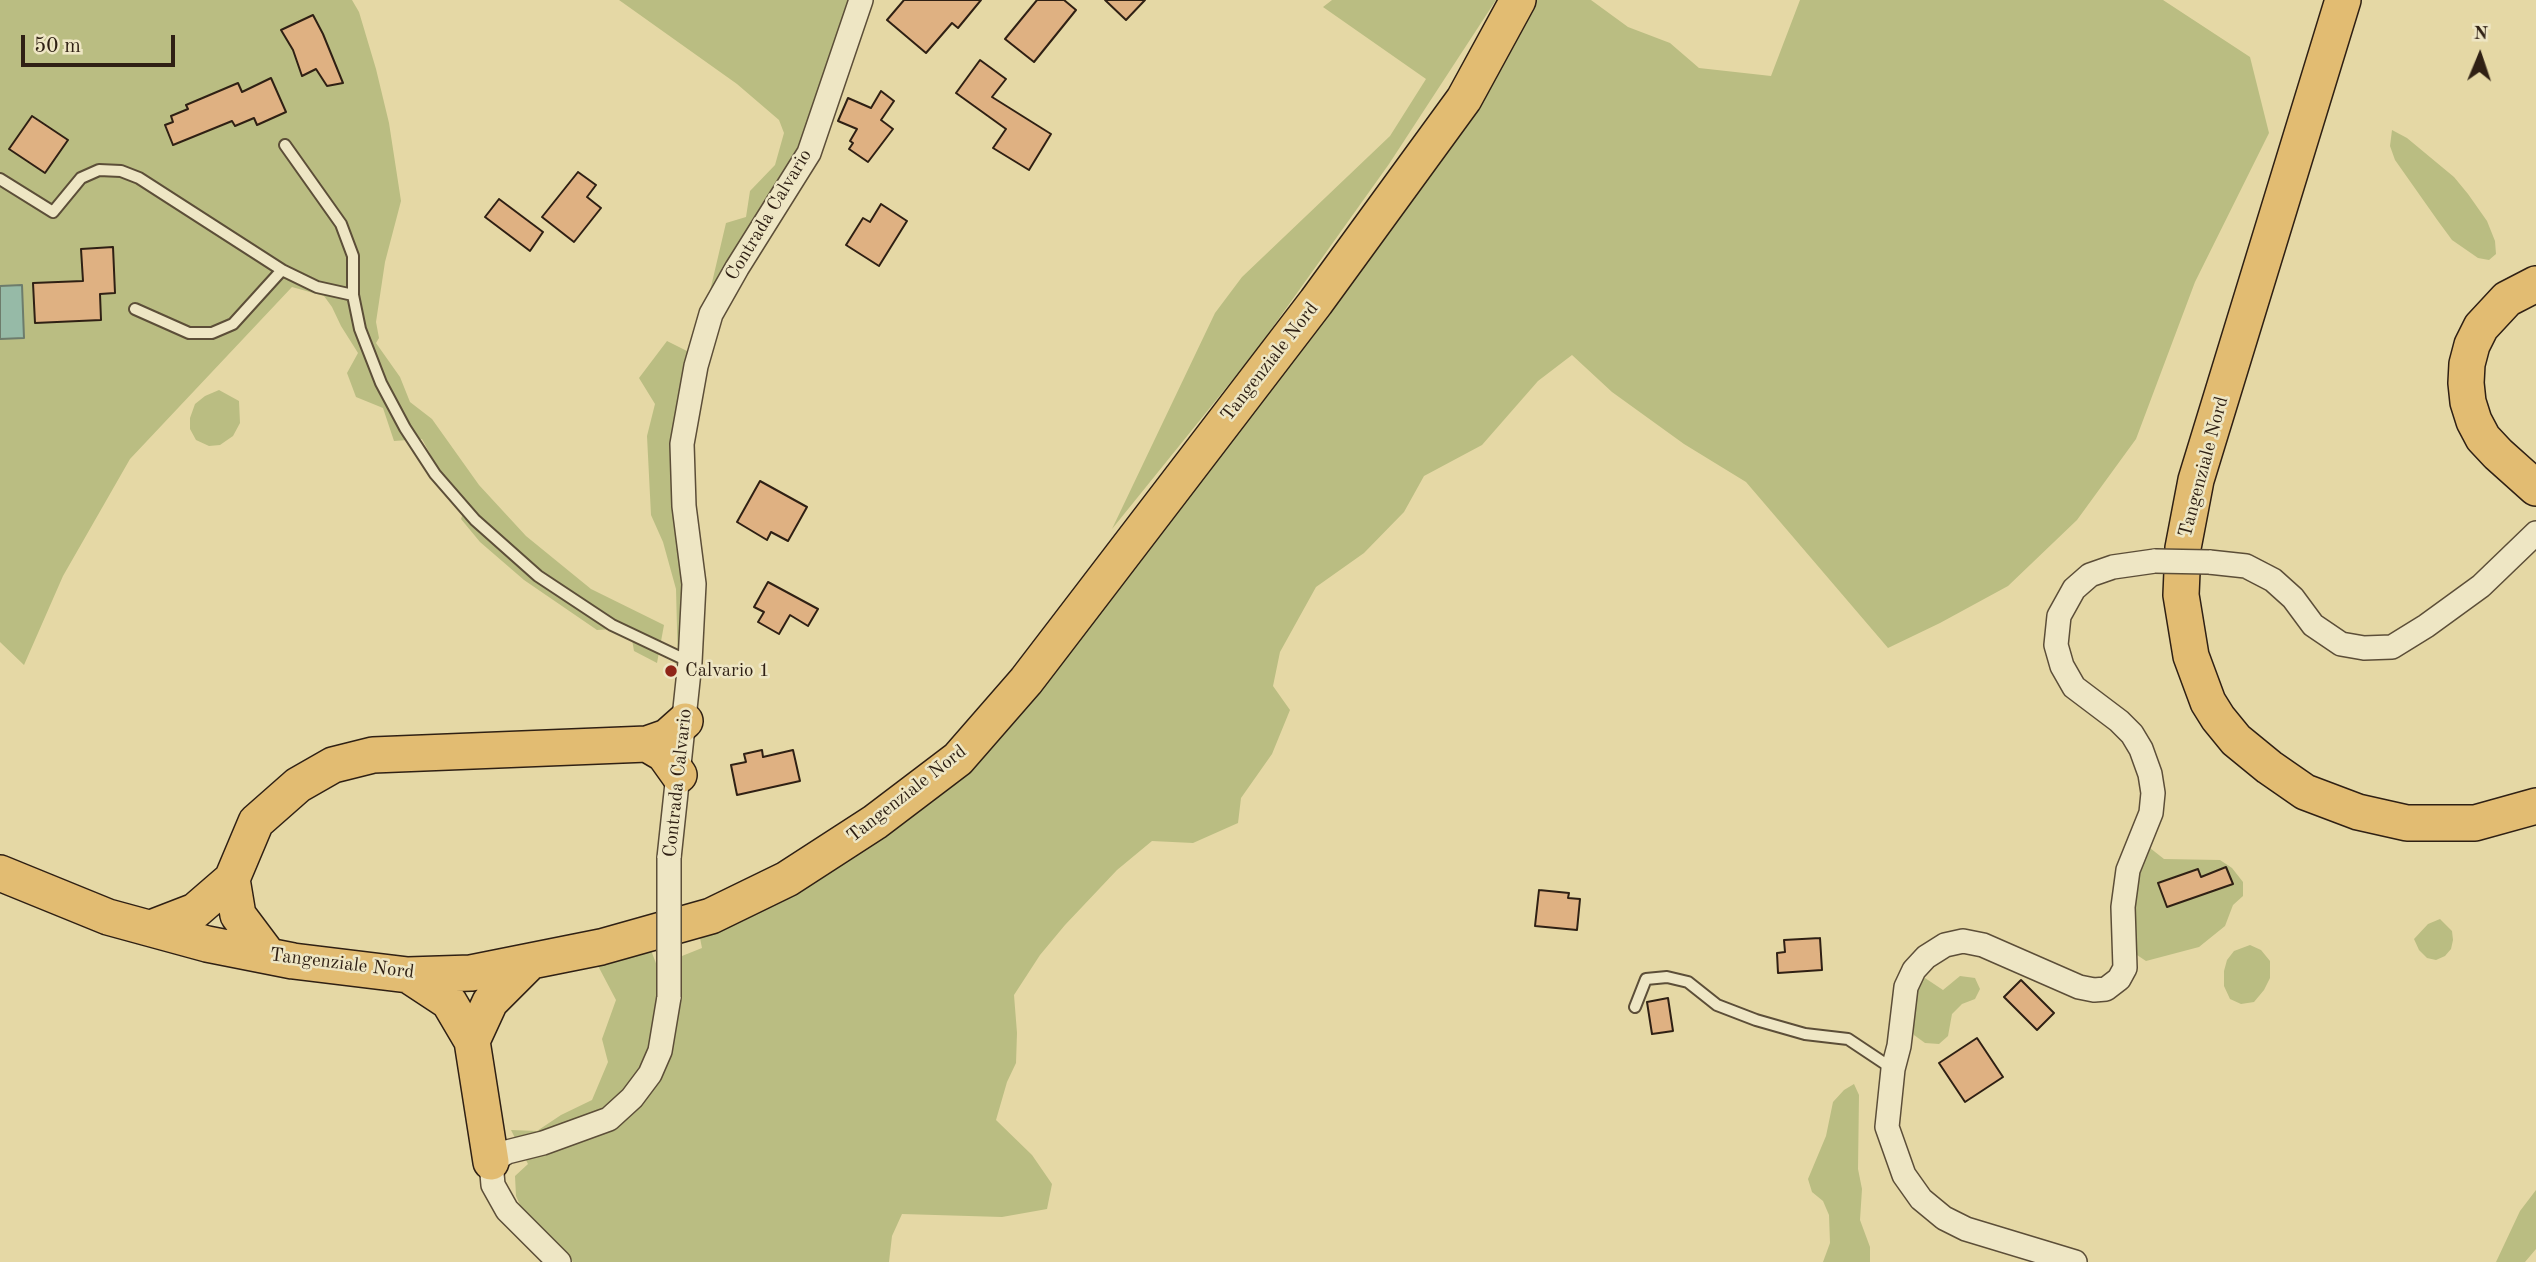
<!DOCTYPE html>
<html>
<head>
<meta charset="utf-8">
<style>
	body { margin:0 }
	#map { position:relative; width:2536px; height:1262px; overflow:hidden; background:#e5d8a5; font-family:"Old Standard TT",serif }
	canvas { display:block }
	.north { position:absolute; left:2445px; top:21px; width:70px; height:70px; -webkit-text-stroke:5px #eee6c4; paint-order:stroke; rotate:2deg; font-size:19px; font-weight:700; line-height:28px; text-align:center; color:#2f2014 }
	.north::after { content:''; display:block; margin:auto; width:24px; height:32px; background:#2f2014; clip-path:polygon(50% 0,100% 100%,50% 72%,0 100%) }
	.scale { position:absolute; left:21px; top:35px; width:154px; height:32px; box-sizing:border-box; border:4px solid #2f2014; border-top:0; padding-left:9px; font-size:21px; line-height:24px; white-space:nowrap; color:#2f2014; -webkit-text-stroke:5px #eee6c4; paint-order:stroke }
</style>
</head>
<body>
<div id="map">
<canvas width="2536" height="1262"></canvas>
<div class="north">N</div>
<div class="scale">50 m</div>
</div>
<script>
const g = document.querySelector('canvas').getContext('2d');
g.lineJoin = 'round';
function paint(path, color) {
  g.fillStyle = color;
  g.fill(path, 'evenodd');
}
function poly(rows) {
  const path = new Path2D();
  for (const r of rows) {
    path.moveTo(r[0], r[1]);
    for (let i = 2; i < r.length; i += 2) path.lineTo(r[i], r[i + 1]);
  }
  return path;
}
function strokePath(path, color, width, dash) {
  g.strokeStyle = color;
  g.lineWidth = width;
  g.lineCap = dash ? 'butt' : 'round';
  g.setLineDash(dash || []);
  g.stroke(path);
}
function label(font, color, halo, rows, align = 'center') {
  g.font = font + ' "Old Standard TT",serif';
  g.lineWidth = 5;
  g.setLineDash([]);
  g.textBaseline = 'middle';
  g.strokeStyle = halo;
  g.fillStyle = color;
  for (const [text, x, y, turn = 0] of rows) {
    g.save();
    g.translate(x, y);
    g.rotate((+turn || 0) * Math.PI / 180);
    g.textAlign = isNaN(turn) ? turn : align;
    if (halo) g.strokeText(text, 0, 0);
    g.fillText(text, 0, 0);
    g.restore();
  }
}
paint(poly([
	[0,0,352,0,359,12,376,69,389,123,401,201,385,262,376,322,379,338,376,343,400,377,410,402,432,419,479,485,526,536,591,589,664,625,657,663,634,651,630,628,597,630,524,580,480,542,461,519,466,505,441,474,422,439,394,441,383,408,356,397,347,373,358,353,341,326,332,307,324,296,292,287,130,459,63,576,24,665,0,642],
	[619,0,856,0,821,105,785,180,710,291,726,223,746,217,750,191,775,165,784,133,779,120,737,84],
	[1332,0,1496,0,1389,164,1255,352,1112,529,1215,313,1242,277,1390,136,1426,79,1323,7],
	[1537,0,1591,0,1628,27,1670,43,1699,68,1771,76,1800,0,2163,0,2250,57,2269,133,2195,282,2136,439,2077,520,2008,586,1940,623,1888,648,1746,482,1684,444,1612,392,1572,355,1538,381,1482,445,1424,476,1404,512,1364,553,1316,587,1280,652,1273,686,1290,710,1272,754,1241,798,1238,823,1193,843,1152,841,1117,870,1065,925,1040,955,1014,995,1017,1033,1016,1063,1007,1082,996,1120,1032,1155,1052,1184,1047,1209,1002,1217,902,1214,892,1236,889,1262,573,1262,525,1216,516,1196,515,1176,528,1164,511,1130,537,1131,561,1115,592,1100,608,1062,602,1039,616,1000,596,962,649,945,657,966,702,948,698,928,947,788,1472,108],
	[2392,130,2407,138,2454,177,2468,194,2487,221,2495,241,2496,254,2489,260,2478,258,2452,240,2438,221,2395,160,2390,146],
	[667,341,693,354,687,576,678,668,676,589,663,542,651,515,647,436,655,404,639,378],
	[219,390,239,401,240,423,233,436,220,445,209,446,196,440,190,429,190,418,195,404,205,396],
	[2150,848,2164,859,2220,860,2232,868,2243,882,2243,896,2233,905,2225,926,2199,947,2146,961,2134,953,2133,901,2142,866],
	[2440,919,2452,931,2453,940,2451,949,2445,956,2436,960,2427,958,2419,950,2414,939,2428,924],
	[2250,945,2261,950,2270,961,2270,978,2264,990,2254,1002,2241,1004,2230,999,2224,986,2224,971,2227,960,2234,951],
	[1960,976,1975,978,1980,989,1975,999,1962,1004,1952,1014,1948,1036,1939,1044,1925,1043,1914,1035,1910,1022,1912,987,1925,978,1943,990],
	[1854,1084,1859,1095,1858,1169,1862,1189,1860,1220,1870,1247,1870,1262,1823,1262,1830,1243,1829,1215,1823,1201,1812,1192,1808,1179,1826,1136,1833,1102,1844,1090],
	[2536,1190,2536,1249,2525,1262,2496,1262,2520,1211]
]), '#babd82');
const water = poly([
	[22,285,24,338,0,339,0,286,22,285]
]);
paint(water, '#96baa7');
strokePath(water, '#6d7c6c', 2);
const building = poly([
	[904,0,981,0,958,28,952,23,926,53,887,20,904,0],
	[1037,0,1064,0,1076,10,1034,62,1005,39,1037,0],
	[1105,0,1145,0,1126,20,1105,0],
	[313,15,323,34,343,83,327,86,316,69,302,76,293,50,281,30,313,15],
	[980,60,1006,79,992,97,1051,134,1029,170,993,148,1006,129,956,93,980,60],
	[271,78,286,112,257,125,254,118,235,126,232,121,173,145,165,125,173,122,171,116,188,109,186,105,238,83,242,92,271,78],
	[881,91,894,101,881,120,893,129,868,162,849,149,853,143,850,141,857,129,838,121,848,98,871,108,881,91],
	[32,116,68,140,45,173,9,149,32,116],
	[578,172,596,185,587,197,601,208,574,242,542,217,578,172],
	[499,199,543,232,530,251,485,217,499,199],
	[881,204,907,221,879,266,846,245,863,218,870,222,881,204],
	[113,247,115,293,100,294,101,320,35,323,33,283,83,281,81,249,113,247],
	[760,481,807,507,788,541,771,532,767,540,737,522,760,481],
	[768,582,818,609,808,626,790,615,779,634,758,622,764,612,754,607,768,582],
	[762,750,763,757,793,750,800,781,737,795,731,765,746,762,744,754,762,750],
	[2226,867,2233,884,2167,907,2158,883,2198,869,2201,877,2226,867],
	[1539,890,1569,893,1568,898,1580,899,1577,930,1535,926,1539,890],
	[1820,938,1822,970,1778,973,1777,953,1785,952,1784,940,1820,938],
	[2021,980,2054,1013,2037,1030,2004,997,2021,980],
	[1668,998,1673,1031,1652,1034,1647,1002,1668,998],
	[1977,1038,2003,1077,1965,1102,1939,1063,1977,1038]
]);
paint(building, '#dfb182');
strokePath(building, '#2f2014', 2);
const lane = poly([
	[285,145,341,224,353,256,353,295,360,329,381,383,405,428,435,474,475,520,538,576,612,625,690,662],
	[0,179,53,212,81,178,99,170,121,171,139,178,282,270,233,324,212,333,189,333,135,309],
	[282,270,317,287,353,295],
	[1635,1007,1646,979,1667,977,1688,982,1717,1005,1756,1020,1805,1034,1848,1039,1893,1069]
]);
const street = poly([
	[2209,562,2246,566,2273,580,2293,598,2313,625,2341,644,2364,648,2392,647,2426,626,2481,586,2536,533],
	[669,858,690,662,694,584,684,506,682,444,696,366,711,314,737,268,809,153,861,0],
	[559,1262,507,1210,493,1185,491,1162,507,1152,543,1143,609,1119,632,1098,650,1074,660,1051,669,997],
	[2075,1262,1966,1229,1944,1218,1921,1199,1904,1175,1887,1127,1893,1069,1899,1046,1906,987,1914,970,1926,957,1945,945,1963,941,1983,945,2079,987,2094,990,2106,989,2119,979,2125,968,2123,907,2128,870,2151,813,2153,793,2150,774,2141,749,2132,734,2119,721,2074,687,2062,666,2056,645,2059,616,2074,589,2090,575,2113,567,2155,561]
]);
const primary = poly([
	[2343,0,2196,480,2183,548,2181,595,2191,656,2208,702,2218,718,2236,740,2269,767,2305,792,2358,812,2407,823,2475,823,2536,806],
	[2536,284,2507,299,2481,327,2472,345,2467,364,2466,383,2468,402,2474,421,2483,438,2498,454,2536,488],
	[647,744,664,754,679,775],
	[0,873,108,917,207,944,293,961,408,975,471,973,601,947,711,916,787,879,875,822,958,759,1026,681,1316,302,1464,99,1518,0],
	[232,879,238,915,268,955],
	[151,928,195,911,232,879,256,822,298,785,333,765,373,755,647,744,667,737,685,721],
	[408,975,449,1002,472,1041,491,1162],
	[472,1041,490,1002,530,962]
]);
strokePath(lane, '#5c4e38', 14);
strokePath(street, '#5c4e38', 26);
strokePath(primary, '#2f2014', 38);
strokePath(lane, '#eee6c4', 10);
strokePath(street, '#eee6c4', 23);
strokePath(primary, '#e2bc72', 35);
const streetBridge = poly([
	[2155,561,2209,562],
	[669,858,669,997]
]);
strokePath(streetBridge, '#5c4e38', 26, []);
strokePath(streetBridge, '#eee6c4', 23);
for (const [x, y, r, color] of [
	[671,671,7,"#8f2418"]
]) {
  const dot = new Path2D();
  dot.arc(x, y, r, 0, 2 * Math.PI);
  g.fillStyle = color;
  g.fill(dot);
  strokePath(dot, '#eee6c4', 2.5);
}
label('19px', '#2f2014', '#eee6c4', [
	["Contrada Calvario",769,215,-59],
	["Tangenziale Nord",1270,362,-52],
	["Tangenziale Nord",2204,467,-75],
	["Contrada Calvario",678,783,-84],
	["Tangenziale Nord",907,794,-38],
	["Tangenziale Nord",342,964,7]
]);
label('19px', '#2f2014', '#eee6c4', [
	["Calvario 1",685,671]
], 'left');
</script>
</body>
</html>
